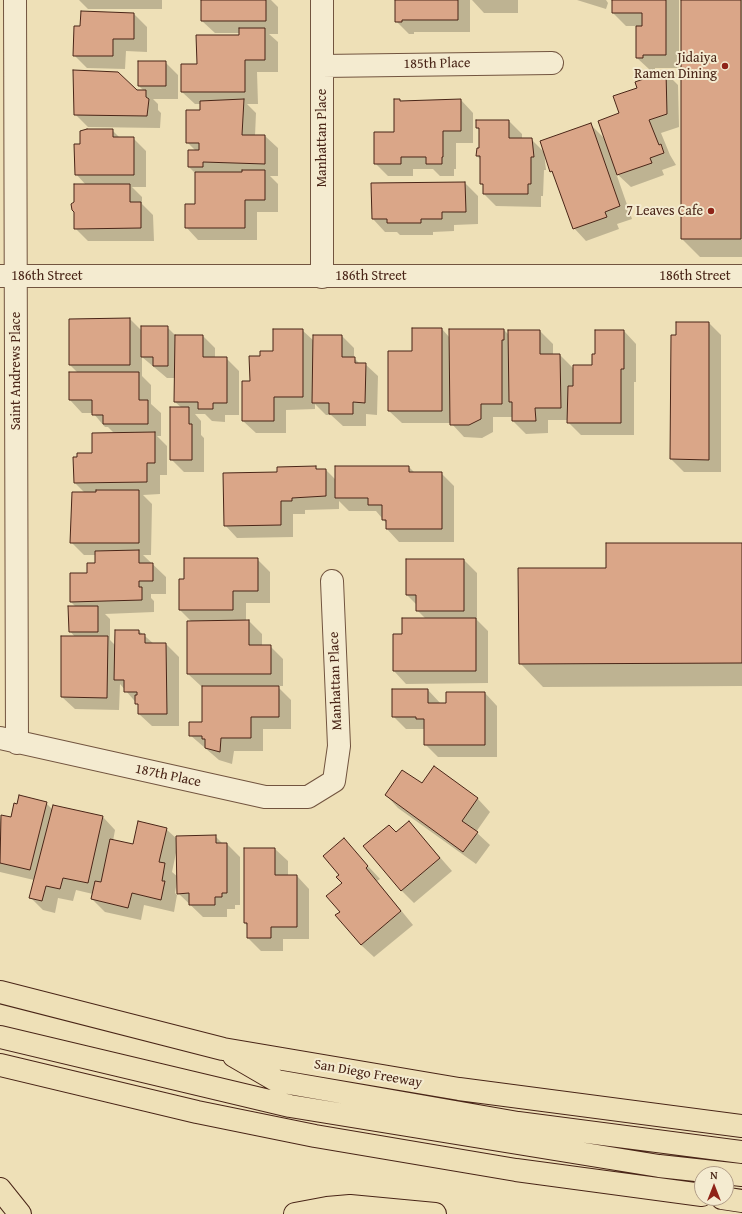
<!DOCTYPE html>
<html>
<head>
<meta charset="utf-8">
<style>
	body { margin:0 }
	#map { position:relative; width:742px; height:1214px; overflow:hidden; background:#eee0b7; font-family:"Gentium Book Plus",serif }
	canvas { display:block }
	.north { position:absolute; left:694px; top:1166px; width:40px; height:40px; box-sizing:border-box; background:#f4ebd0; border:1px solid #b09c86; border-radius:50%; rotate:0deg; font-size:11px; font-weight:700; line-height:16px; text-align:center; color:#492517 }
	.north::after { content:''; display:block; margin:auto; width:14px; height:18px; background:#8f2418; clip-path:polygon(50% 0,100% 100%,50% 72%,0 100%) }
</style>
</head>
<body>
<div id="map">
<canvas width="742" height="1214"></canvas>
<div class="north">N</div>
</div>
<script>
const g = document.querySelector('canvas').getContext('2d');
g.lineJoin = 'round';
function paint(path, color) {
  g.fillStyle = color;
  g.fill(path, 'evenodd');
}
function poly(rows) {
  const path = new Path2D();
  for (const r of rows) {
    path.moveTo(r[0], r[1]);
    for (let i = 2; i < r.length; i += 2) path.lineTo(r[i], r[i + 1]);
  }
  return path;
}
function strokePath(path, color, width, dash) {
  g.strokeStyle = color;
  g.lineWidth = width;
  g.lineCap = dash ? 'butt' : 'round';
  g.setLineDash(dash || []);
  g.stroke(path);
}
function label(font, color, halo, rows, align = 'center') {
  g.font = font + ' "Gentium Book Plus",serif';
  g.lineWidth = 4;
  g.setLineDash([]);
  g.textBaseline = 'middle';
  g.strokeStyle = halo;
  g.fillStyle = color;
  for (const [text, x, y, turn = 0] of rows) {
    g.save();
    g.translate(x, y);
    g.rotate((+turn || 0) * Math.PI / 180);
    g.textAlign = isNaN(turn) ? turn : align;
    if (halo) g.strokeText(text, 0, 0);
    g.fillText(text, 0, 0);
    g.restore();
  }
}
paint(poly([
	[79,0,162,0,162,9,88,9],
	[202,0,271,0,278,7,278,34,269,34,278,42,278,72,257,72,258,104,247,104,256,113,255,136,265,136,278,148,278,176,270,176,278,184,278,212,257,212,257,240,198,240,186,227,196,205,196,174,189,167,196,151,187,142,201,111,201,104,195,104,182,92,198,65,240,36,240,33,215,33,202,21],
	[396,0,470,0,470,32,414,32,414,34,409,34,396,21],
	[472,0,518,0,518,13,484,13],
	[577,0,606,0,608,3,606,9],
	[613,0,679,0,679,68,655,68,655,70,650,70,637,58,637,26,626,26,613,13],
	[682,0,742,0,742,257,700,257,682,239],
	[134,14,147,27,147,52,126,51,125,69,87,68,74,55,81,27],
	[165,62,178,75,178,99,153,99,158,104,158,110,161,113,160,128,88,127,75,114,136,91,144,91,139,86],
	[665,72,678,85,679,127,661,133,670,155,676,165,662,170,664,175,631,187,616,173,632,219,617,224,619,229,586,241,574,228,555,175,551,171,544,152,546,170,544,170,543,196,541,196,541,207,496,206,484,194,484,186,481,184,481,160,477,156,480,149,480,131,477,128,477,121,509,121,522,134,522,139,531,139,544,152,591,125,605,139,638,88],
	[400,100,401,102,461,100,473,113,473,143,456,143,456,169,454,169,454,176,440,176,433,169,413,169,413,176,388,176,375,163,395,133],
	[112,130,120,138,133,138,146,151,146,187,132,187,142,197,142,204,153,215,154,241,88,241,75,228,75,202,86,185,76,174,81,145],
	[465,183,478,196,478,224,454,225,454,231,433,232,433,235,400,235,397,232,385,232,373,219],
	[130,319,142,331,167,327,176,336,203,336,215,348,215,358,226,358,239,371,239,415,225,415,225,422,212,421,205,414,195,414,201,421,201,435,204,438,204,472,184,472,171,459,182,408,175,402,175,378,167,378,142,357,142,376,151,385,151,404,161,413,161,436,157,436,167,446,167,475,160,475,160,494,143,495,152,504,151,555,143,555,166,577,166,594,151,594,151,598,154,601,154,612,105,614,110,619,110,640,116,646,139,631,154,644,166,644,179,657,179,726,152,726,139,714,139,706,120,684,119,710,75,709,62,697,75,637,70,631,76,607,71,602,96,564,96,555,84,555,71,542,84,492,75,483,74,458,93,454,114,433,108,427,105,427,93,413,82,413,70,400,78,373,70,365],
	[709,323,721,335,721,472,684,472,671,459,677,336],
	[442,329,450,338,504,330,509,335,540,331,553,344,553,355,560,355,574,369,593,366,596,355,624,331,636,344,636,382,634,382,634,435,581,435,568,422,568,420,548,420,548,433,526,434,513,421,513,417,493,417,493,432,482,438,464,437,451,423,402,423,389,411,413,352],
	[302,330,314,341,342,336,354,348,354,358,360,364,365,364,378,376,377,415,366,414,366,426,343,426,331,415,326,415,315,404,315,409,286,410,286,433,256,433,243,421,251,382,261,357,274,352],
	[315,467,318,470,326,470,336,480,409,467,415,473,441,473,454,486,454,542,399,542,387,529,387,524,376,511,349,511,339,501,339,509,305,510,305,514,293,514,293,537,237,538,225,525,278,473],
	[742,544,742,686,543,687,520,663,607,569],
	[257,559,270,572,270,603,246,603,246,621,249,621,262,634,262,646,270,646,283,659,283,686,277,686,291,700,291,729,263,729,263,751,234,751,232,764,219,760,190,735,203,723,203,686,201,686,188,674,192,622,180,610,185,580],
	[464,560,477,573,477,620,488,631,488,683,406,684,394,671,403,635,426,619,417,610,417,605,407,595],
	[428,690,441,704,447,704,485,693,497,706,497,757,438,757,425,744,425,729,406,729,393,716],
	[434,768,478,799,490,812,476,832,490,845,476,864,398,808,386,795,422,785],
	[46,803,53,810,103,817,115,830,113,841,134,846,166,829,177,839,215,836,223,844,227,844,240,857,240,905,235,905,235,909,227,909,227,917,203,917,178,893,177,881,175,893,177,895,174,912,144,905,141,920,105,912,92,899,93,894,76,890,73,901,58,898,55,913,43,910,30,897,34,880,0,872,0,822,1,816,12,818],
	[176,853,178,877,172,872],
	[409,822,452,871,414,903,401,890,396,833],
	[344,840,380,879,377,881,413,925,374,957,361,945,341,912,343,883,340,875],
	[245,849,275,849,288,861,288,876,297,876,309,889,309,939,283,939,283,951,261,951,248,938,248,927,245,923]
]), '#0003');
const building = poly([
	[201,0,266,0,266,21,201,21,201,0],
	[395,0,458,0,458,20,402,20,402,22,395,22,395,0],
	[612,0,666,0,666,55,643,55,643,58,636,58,636,26,642,26,642,13,612,13,612,0],
	[681,0,741,0,741,239,681,239,681,0],
	[81,11,134,13,134,39,113,39,113,56,73,56,74,26,80,26,81,11],
	[239,28,265,28,265,60,245,60,245,92,181,92,181,64,197,64,196,35,239,35,239,28],
	[138,61,166,61,166,86,138,86,138,61],
	[73,70,118,72,137,90,146,90,146,97,149,99,147,116,74,115,73,70],
	[666,71,667,114,649,120,659,145,661,144,664,153,650,158,652,163,617,175,598,121,619,113,613,96,637,88,635,82,666,71],
	[244,99,242,135,265,135,265,164,203,162,203,167,188,167,188,150,199,150,199,143,186,143,186,110,200,110,200,101,244,99],
	[394,99,400,99,400,101,461,99,461,131,443,131,443,157,442,157,442,164,426,164,426,157,401,157,401,164,374,164,374,132,394,132,394,99],
	[476,120,509,120,509,138,532,138,534,157,531,157,531,184,528,184,528,194,483,194,483,184,480,184,480,156,476,156,477,148,479,148,479,128,476,128,476,120],
	[591,123,620,206,605,212,607,217,573,229,552,171,550,172,540,141,591,123],
	[87,129,113,129,113,137,134,137,134,175,75,175,74,144,80,144,80,131,87,129],
	[242,170,265,170,265,200,245,200,245,228,185,228,185,204,195,204,195,172,242,172,242,170],
	[465,182,466,212,442,212,442,219,421,219,421,223,387,223,387,219,372,219,371,183,465,182],
	[74,184,130,184,130,202,141,202,141,228,74,229,74,212,72,210,71,204,74,202,74,184],
	[130,318,130,365,69,365,69,319,130,318],
	[676,322,709,322,709,460,670,459,671,335,676,335,676,322],
	[141,326,168,326,168,366,153,366,153,357,141,357,141,326],
	[412,328,442,328,442,411,388,411,388,351,412,351,412,328],
	[273,329,303,329,303,397,274,397,274,421,242,421,242,381,250,381,249,356,260,356,260,351,273,351,273,329],
	[449,329,504,329,504,340,502,340,502,404,481,404,481,419,469,425,450,425,449,329],
	[508,330,540,330,540,354,560,354,561,408,535,408,536,421,512,421,512,402,509,402,508,330],
	[595,330,624,330,624,369,621,369,621,423,567,423,568,386,573,386,573,365,592,365,592,354,595,354,595,330],
	[175,335,203,335,203,357,227,357,227,403,213,403,213,409,198,409,198,402,174,402,175,335],
	[313,335,342,335,342,357,355,357,355,363,366,363,365,403,353,402,353,414,329,414,329,403,312,403,313,335],
	[69,372,139,372,139,400,148,400,148,424,103,424,103,415,92,415,92,400,69,400,69,372],
	[170,407,189,407,189,424,192,424,192,460,170,460,170,407],
	[155,432,155,463,147,463,147,482,74,483,73,457,77,457,77,453,92,453,92,433,155,432],
	[316,466,316,469,326,469,326,496,292,498,292,501,281,501,281,525,224,526,223,473,277,472,277,467,316,466],
	[335,466,409,466,409,472,442,472,442,529,386,529,386,520,382,520,382,505,368,505,368,498,335,498,335,466],
	[96,490,139,490,139,543,70,543,72,492,96,492,96,490],
	[606,543,742,543,742,663,519,664,518,568,606,568,606,543],
	[139,550,139,563,153,563,153,581,139,581,139,587,142,587,142,600,70,602,70,573,87,573,87,563,95,563,95,551,139,550],
	[184,558,258,558,258,591,233,591,233,610,179,610,179,579,184,579,184,558],
	[406,559,464,559,464,611,416,611,416,595,406,595,406,559],
	[68,606,98,606,98,632,69,632,68,606],
	[402,618,476,618,476,671,393,671,393,634,402,634,402,618],
	[249,620,249,645,271,645,271,674,187,674,187,621,249,620],
	[115,630,139,630,139,634,145,634,145,643,166,643,167,714,138,714,138,704,135,704,135,695,137,695,137,692,124,692,124,680,114,680,115,630],
	[61,636,108,636,107,698,61,697,61,636],
	[202,686,279,686,279,717,251,717,251,738,221,738,220,752,205,748,205,739,202,739,202,736,189,736,189,722,202,722,202,686],
	[392,689,428,689,428,703,446,703,446,692,485,692,485,745,424,745,424,719,416,719,416,717,392,717,392,689],
	[434,766,478,798,462,821,478,832,463,852,385,795,402,770,422,783,434,766],
	[19,795,47,802,30,870,0,863,1,815,11,817,14,803,17,804,19,795],
	[53,805,103,816,88,883,63,878,60,889,46,886,42,901,29,898,53,805],
	[138,821,167,828,159,862,165,863,162,881,165,881,161,900,132,893,128,908,91,899,95,881,101,882,110,839,133,844,138,821],
	[409,821,440,858,401,891,363,846,389,825,396,832,409,821],
	[216,835,216,843,227,843,227,893,222,893,222,897,215,897,215,905,189,905,189,893,177,894,176,836,216,835],
	[344,838,368,866,366,868,401,911,361,945,335,915,340,912,326,896,342,883,336,877,339,875,323,856,344,838],
	[244,848,275,848,275,875,297,875,297,927,271,927,271,938,247,938,247,923,244,923,244,848]
]);
paint(building, '#daa688');
strokePath(building, '#492517', 1);
const minor = poly([
	[15,0,17,743],
	[322,0,322,277],
	[322,66,552,63],
	[1,276,742,276],
	[0,738,265,797,308,797,334,781,339,746,332,581]
]);
const highway = poly([
	[0,992,223,1049,459,1089,742,1126],
	[0,1037,290,1106,659,1166,742,1175],
	[234,1056,277,1081,518,1123,742,1152],
	[0,1065,197,1112,315,1136,516,1170,702,1195],
	[0,1189,20,1214],
	[722,1198,742,1201],
	[295,1214,327,1208,350,1206,435,1214]
]);
strokePath(minor, '#72543f', 24);
strokePath(highway, '#492517', 24);
strokePath(minor, '#f4ebd0', 22);
strokePath(highway, '#eee0b7', 22);
for (const [x, y, r, color] of [
	[725,66,4,"#8f2418"],
	[711,211,4,"#8f2418"]
]) {
  const dot = new Path2D();
  dot.arc(x, y, r, 0, 2 * Math.PI);
  g.fillStyle = color;
  g.fill(dot);
  strokePath(dot, '#f4ebd0', 1.5);
}
label('14px', '#492517', '#f4ebd0', [
	["Jidaiya",717,58],
	["Ramen Dining",717,74],
	["7 Leaves Cafe",703,211]
], 'right');
label('14px', '#492517', '#f4ebd0', [
	["185th Place",437,64,-1],
	["Manhattan Place",322,138,-90],
	["186th Street",47,276],
	["186th Street",371,276],
	["186th Street",695,276],
	["Saint Andrews Place",16,371,-90],
	["Manhattan Place",336,681,-92],
	["187th Place",168,776,12],
	["San Diego Freeway",368,1074,10]
]);
</script>
</body>
</html>
